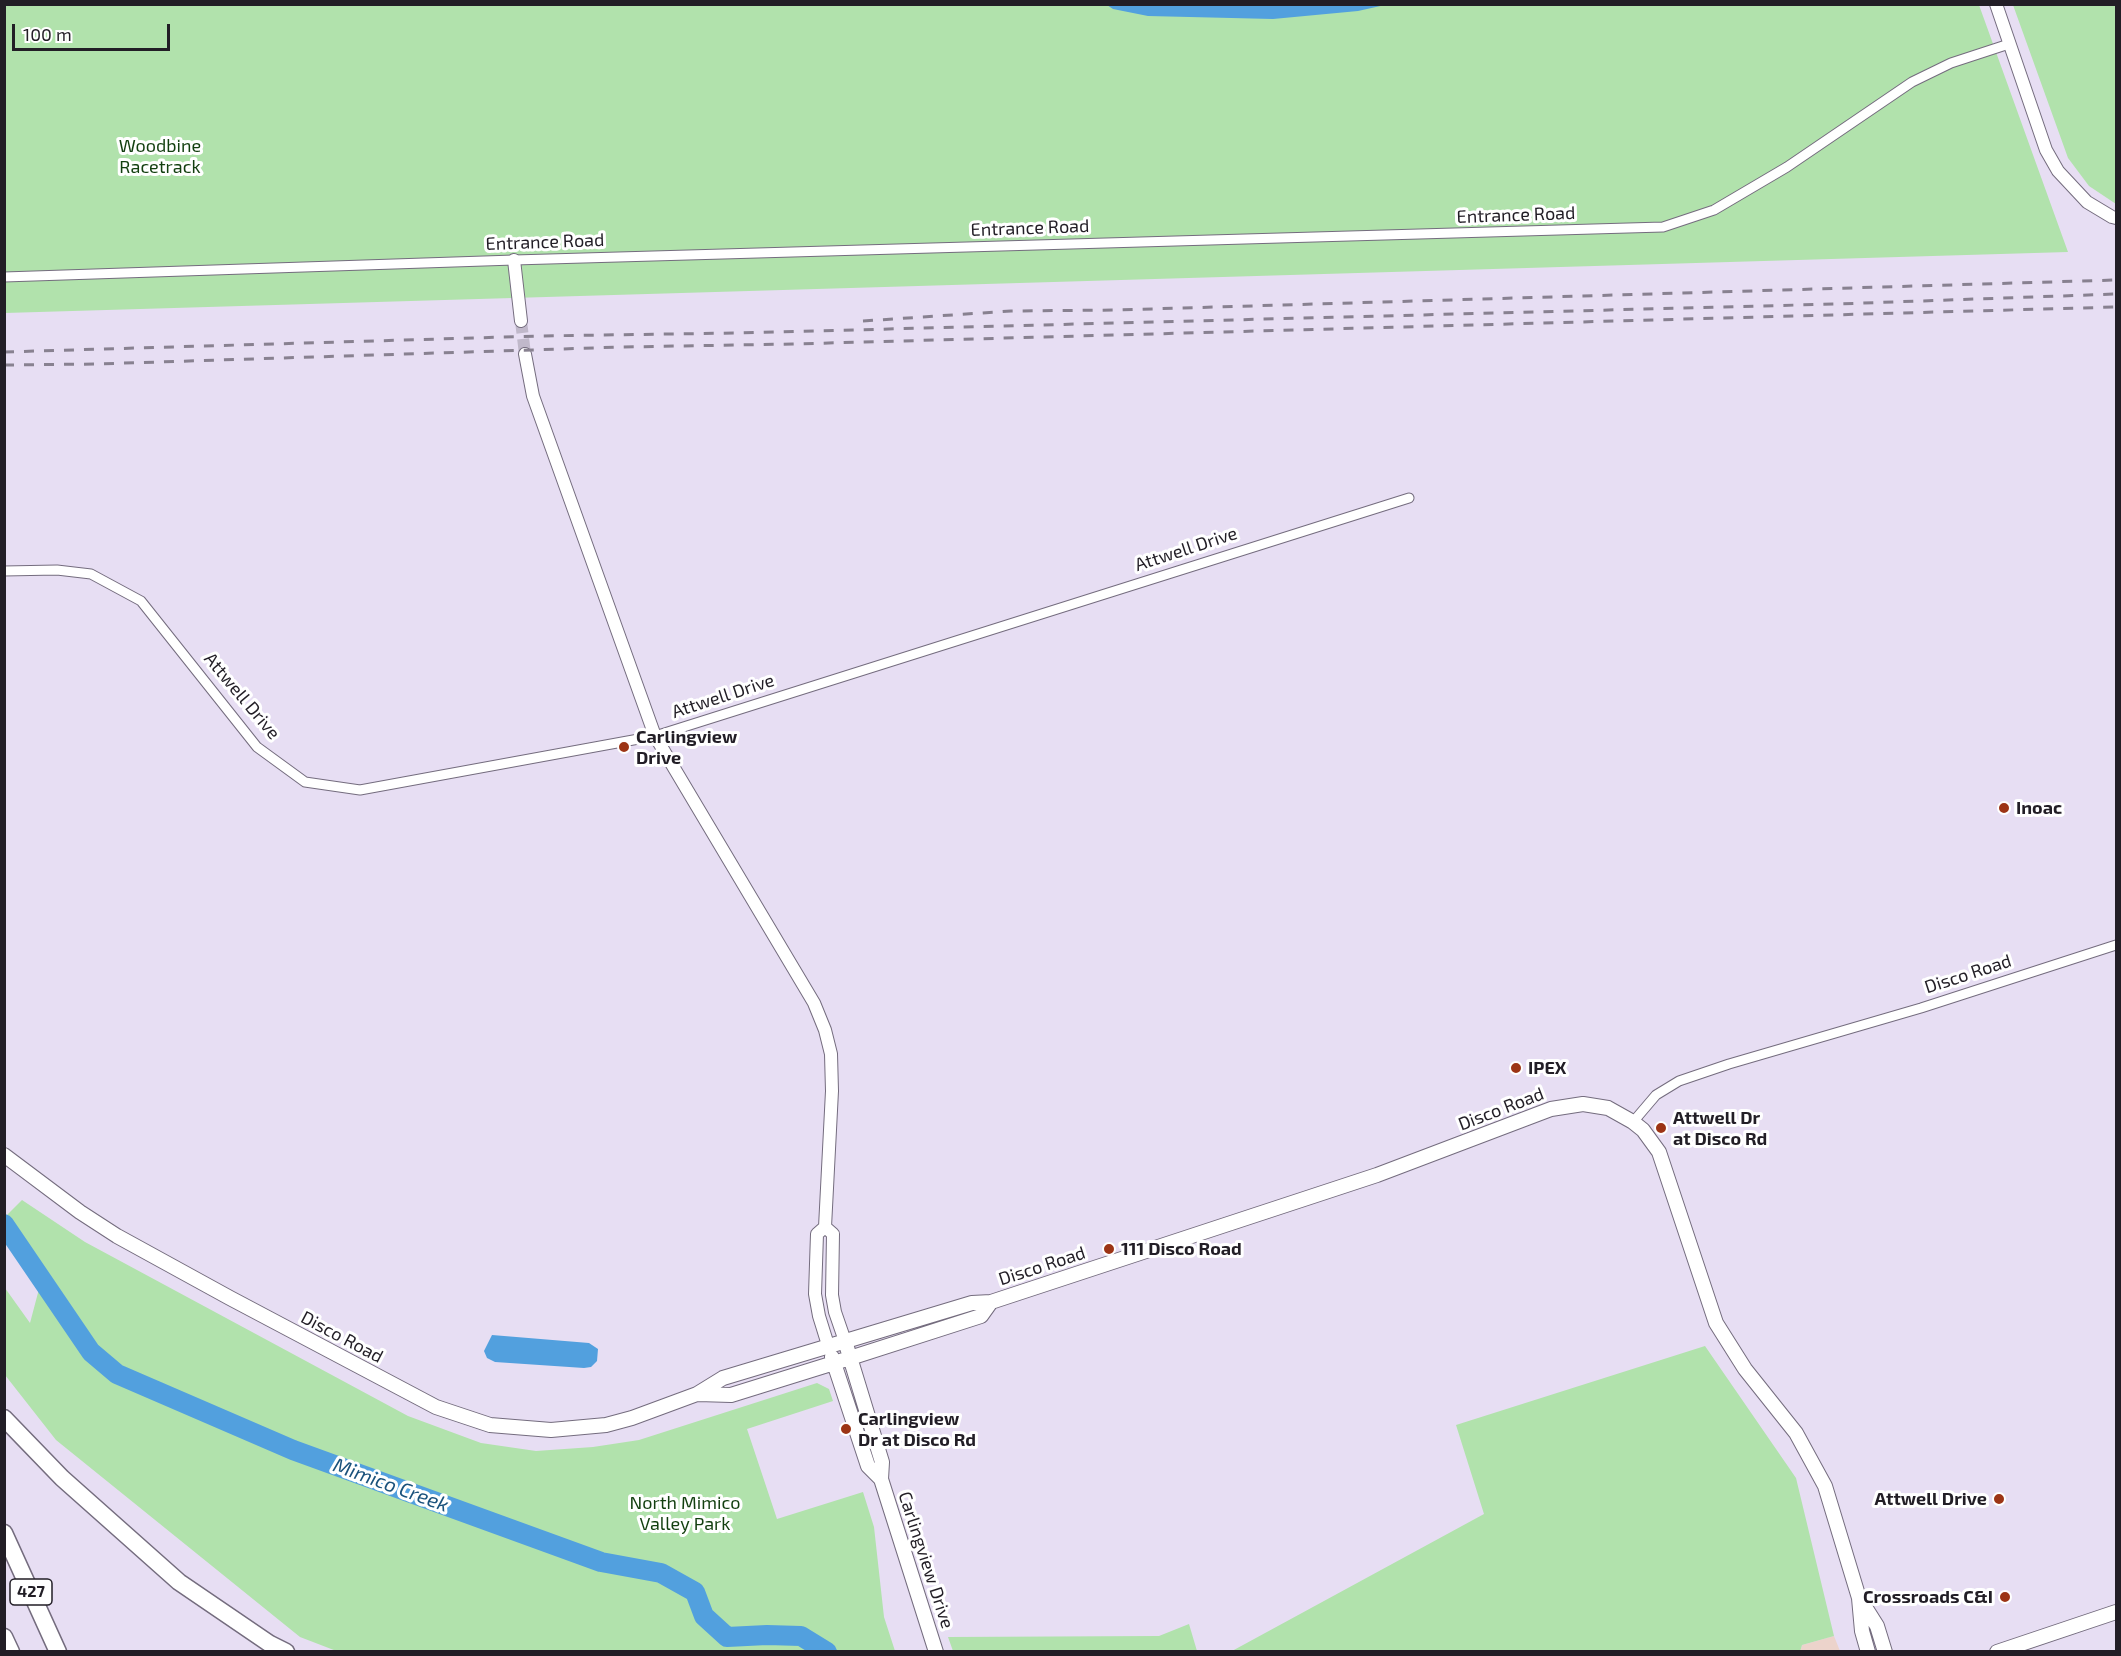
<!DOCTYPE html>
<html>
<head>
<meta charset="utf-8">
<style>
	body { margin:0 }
	#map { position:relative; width:2121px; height:1656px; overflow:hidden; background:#e7def3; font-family:"Exo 2",sans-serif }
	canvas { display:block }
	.frame { position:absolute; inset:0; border:6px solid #221e26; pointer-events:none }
	.scale { position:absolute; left:12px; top:24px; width:158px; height:27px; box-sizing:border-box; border:3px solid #221e26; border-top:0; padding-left:8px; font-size:18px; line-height:21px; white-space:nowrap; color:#221e26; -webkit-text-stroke:4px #fff; paint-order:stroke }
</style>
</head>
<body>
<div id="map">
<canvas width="2121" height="1656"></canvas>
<div class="frame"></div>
<div class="scale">100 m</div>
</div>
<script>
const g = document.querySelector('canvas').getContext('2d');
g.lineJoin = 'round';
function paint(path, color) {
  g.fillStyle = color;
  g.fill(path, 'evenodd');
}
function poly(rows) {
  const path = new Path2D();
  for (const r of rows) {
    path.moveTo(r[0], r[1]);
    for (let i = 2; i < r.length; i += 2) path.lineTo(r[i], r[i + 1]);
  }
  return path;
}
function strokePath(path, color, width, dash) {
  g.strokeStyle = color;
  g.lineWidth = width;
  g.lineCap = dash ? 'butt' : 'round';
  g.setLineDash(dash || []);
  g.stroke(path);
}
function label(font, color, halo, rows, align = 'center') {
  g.font = font + ' "Exo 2",sans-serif';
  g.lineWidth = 6;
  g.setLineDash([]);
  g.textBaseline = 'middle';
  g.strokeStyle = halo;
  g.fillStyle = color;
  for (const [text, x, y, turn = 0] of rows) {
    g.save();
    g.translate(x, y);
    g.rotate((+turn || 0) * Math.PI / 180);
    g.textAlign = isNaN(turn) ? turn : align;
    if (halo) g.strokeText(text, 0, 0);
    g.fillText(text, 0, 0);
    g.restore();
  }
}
paint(poly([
	[1834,1636,1840,1651,1800,1652,1802,1645]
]), '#ecd3cb');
paint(poly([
	[4,5,1979,5,2068,252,5,313],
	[2013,5,2116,5,2116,204,2089,186,2068,158],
	[22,1200,85,1242,408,1416,481,1443,536,1451,593,1447,639,1440,817,1383,829,1389,833,1401,747,1429,777,1519,863,1492,874,1527,884,1617,895,1651,339,1652,300,1637,56,1440,5,1375,5,1288,30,1323,39,1289,32,1256,5,1217],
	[121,1377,453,1503,478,1514,465,1518],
	[1705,1346,1796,1478,1834,1636,1802,1645,1800,1652,1232,1651,1484,1514,1456,1425],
	[1189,1624,1197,1651,953,1651,948,1637,1159,1636]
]), '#b1e2ac');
paint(poly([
	[1107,5,1385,5,1358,11,1273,19,1148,16,1113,9],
	[492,1335,589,1343,598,1349,597,1361,591,1367,584,1368,495,1362,487,1358,484,1351]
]), '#52a0de');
strokePath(poly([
	[4,1224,91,1352,117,1374,293,1450,601,1562,661,1573,695,1592,704,1616,727,1637,767,1635,801,1636,827,1652]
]), '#52a0de', 20);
strokePath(poly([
	[521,321,525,354]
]), '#c0b8ca', 12, [12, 6]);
const minor = poly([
	[4,277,514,260,1663,227,1714,210,1787,167,1912,82,1951,63,2009,44],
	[4,571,57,570,91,574,141,601,257,747,305,782,360,790,655,736,1409,498],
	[1633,1122,1656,1095,1679,1081,1729,1064,1921,1008,2116,945]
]);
const tertiary = poly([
	[1996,4,2046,150,2058,171,2087,202,2112,217,2116,218],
	[514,260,521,321],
	[525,354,533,396,655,736,814,1003,825,1030,831,1054,832,1091,825,1227,817,1234,815,1294,819,1316,828,1345],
	[825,1227,833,1234,832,1295,835,1312,845,1341]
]);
const secondary = poly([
	[4,1155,80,1212,117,1236,230,1298,436,1407,490,1425,551,1430,606,1425,632,1418,697,1394,723,1378,972,1303,991,1302,1377,1175,1551,1109,1583,1104,1608,1108,1633,1122,1643,1130,1659,1152,1716,1323,1745,1369,1796,1433,1825,1486,1859,1598,1862,1631,1868,1652],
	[845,1341,882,1462,881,1479,936,1652],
	[832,1357,868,1466,881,1479],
	[698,1394,731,1395,850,1358,981,1316,991,1302],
	[1860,1599,1877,1626,1885,1652],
	[1997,1652,2116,1612]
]);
const motorway = poly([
	[4,1418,62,1478,179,1582,270,1644,286,1652],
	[4,1533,58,1652],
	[4,1637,11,1652]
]);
strokePath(minor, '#746c7e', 11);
strokePath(tertiary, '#746c7e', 14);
strokePath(secondary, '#746c7e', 16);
strokePath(motorway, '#746c7e', 19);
strokePath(minor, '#fff', 9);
strokePath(tertiary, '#fff', 12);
strokePath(secondary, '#fff', 14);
strokePath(motorway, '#fff', 16);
strokePath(poly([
	[863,321,1011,311,1116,310,2116,280],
	[4,352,539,336,737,333,1836,304,2116,294],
	[4,365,96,364,623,347,793,344,2116,307]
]), '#888190', 3, [10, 10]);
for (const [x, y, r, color] of [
	[624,747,6,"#9c3415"],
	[2004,808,6,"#9c3415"],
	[1516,1068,6,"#9c3415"],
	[1661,1128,6,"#9c3415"],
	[1109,1249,6,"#9c3415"],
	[846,1429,6,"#9c3415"],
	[1999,1499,6,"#9c3415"],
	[2005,1597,6,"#9c3415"]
]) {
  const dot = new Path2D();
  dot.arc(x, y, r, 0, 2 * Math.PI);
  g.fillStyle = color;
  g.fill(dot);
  strokePath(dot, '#fff', 2);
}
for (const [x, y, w] of [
	[31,1592,42]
]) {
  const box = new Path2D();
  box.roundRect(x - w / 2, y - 13, w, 26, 4.5);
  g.fillStyle = '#fff';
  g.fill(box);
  strokePath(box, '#221e26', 1.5);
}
label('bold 16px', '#221e26', null, [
	["427",31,1592]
]);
label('18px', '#123f0f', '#fff', [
	["Woodbine",160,146],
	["Racetrack",160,167],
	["North Mimico",685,1503],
	["Valley Park",685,1524]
]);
label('18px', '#221e26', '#fff', [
	["Entrance Road",1516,215,-2],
	["Entrance Road",1030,228,-2],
	["Entrance Road",545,242,-2],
	["Attwell Drive",1186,549,-18],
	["Attwell Drive",242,696,50],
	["Attwell Drive",723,696,-18],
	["Disco Road",1968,974,-18],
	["Disco Road",1501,1109,-21],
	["Disco Road",1042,1266,-18],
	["Disco Road",342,1337,28],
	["Carlingview Drive",926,1560,72]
]);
label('bold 18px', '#221e26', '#fff', [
	["Carlingview",636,737],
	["Drive",636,758],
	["Inoac",2016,808],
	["IPEX",1528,1068],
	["Attwell Dr",1673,1118],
	["at Disco Rd",1673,1139],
	["111 Disco Road",1121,1249],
	["Carlingview",858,1419],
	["Dr at Disco Rd",858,1440],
	["Attwell Drive",1987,1499,"right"],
	["Crossroads C&I",1993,1597,"right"]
], 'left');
label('italic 20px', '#1a527c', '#fff', [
	["Mimico Creek",391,1485,20]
]);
</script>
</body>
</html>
